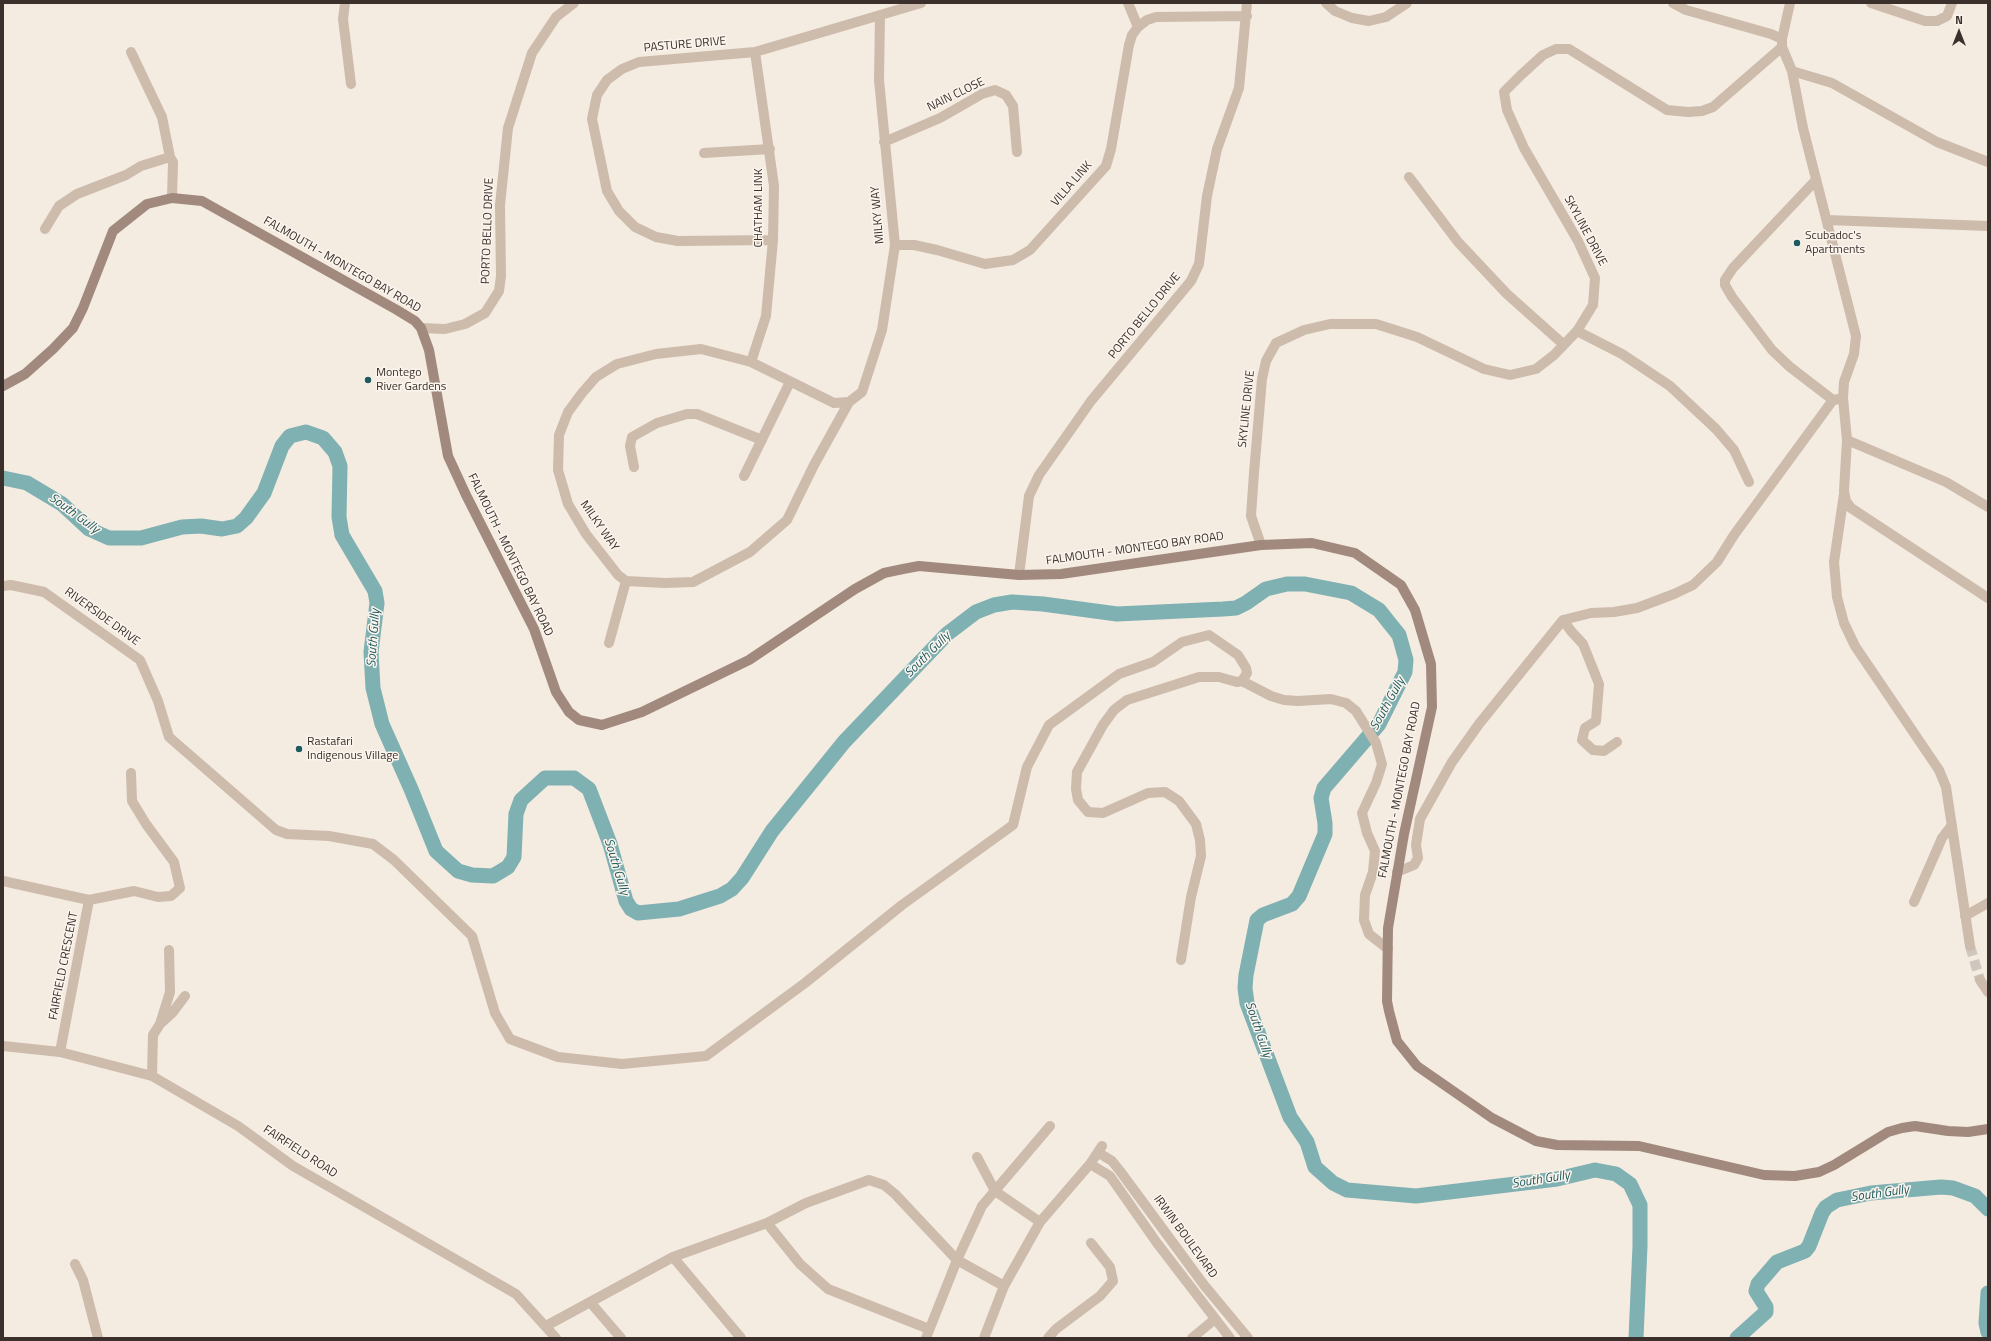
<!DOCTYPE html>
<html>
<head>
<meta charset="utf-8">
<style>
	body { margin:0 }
	#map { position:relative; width:1991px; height:1341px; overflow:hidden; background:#f4ebe1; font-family:"Titillium Web",sans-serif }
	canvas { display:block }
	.frame { position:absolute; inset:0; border:4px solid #3b302b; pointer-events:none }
	.north { position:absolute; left:1939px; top:12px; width:40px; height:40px; -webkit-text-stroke:3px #fbf5ee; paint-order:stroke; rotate:0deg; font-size:11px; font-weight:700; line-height:16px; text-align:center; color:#3b302b }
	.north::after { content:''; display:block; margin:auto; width:14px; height:18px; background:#3b302b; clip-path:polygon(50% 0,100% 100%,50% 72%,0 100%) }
</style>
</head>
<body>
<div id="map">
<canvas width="1991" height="1341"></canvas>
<div class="frame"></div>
<div class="north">N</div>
</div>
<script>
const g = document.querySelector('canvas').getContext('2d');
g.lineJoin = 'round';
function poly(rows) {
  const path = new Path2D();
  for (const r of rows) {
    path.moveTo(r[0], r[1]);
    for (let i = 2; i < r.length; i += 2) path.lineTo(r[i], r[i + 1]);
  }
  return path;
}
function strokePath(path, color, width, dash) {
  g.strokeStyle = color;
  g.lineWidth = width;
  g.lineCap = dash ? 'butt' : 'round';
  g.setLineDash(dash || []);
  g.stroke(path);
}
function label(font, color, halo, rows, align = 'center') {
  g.font = font + ' "Titillium Web",sans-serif';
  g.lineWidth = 3;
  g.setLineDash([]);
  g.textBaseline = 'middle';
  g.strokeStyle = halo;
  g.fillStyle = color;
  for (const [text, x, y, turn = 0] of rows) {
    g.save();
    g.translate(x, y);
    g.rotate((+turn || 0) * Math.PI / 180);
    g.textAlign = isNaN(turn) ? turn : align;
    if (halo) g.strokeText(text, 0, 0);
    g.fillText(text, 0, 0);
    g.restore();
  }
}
strokePath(poly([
	[3,478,27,483,62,504,89,529,109,538,141,538,182,527,201,526,222,529,237,526,246,518,264,493,282,446,290,436,306,432,323,438,335,452,340,466,339,517,342,535,375,591,377,603,371,652,373,688,382,724,411,789,436,851,458,871,472,875,493,876,508,867,514,857,516,814,521,800,545,778,574,778,589,789,610,844,626,901,631,909,638,913,679,909,720,896,732,889,742,878,772,831,844,742,947,634,976,612,994,605,1012,602,1043,604,1117,614,1223,609,1236,608,1246,603,1266,589,1287,584,1305,584,1351,593,1379,610,1399,635,1406,660,1405,672,1379,724,1324,788,1321,798,1325,823,1325,834,1299,896,1292,904,1263,915,1257,920,1246,975,1245,988,1247,1003,1290,1117,1307,1142,1315,1167,1333,1183,1347,1190,1416,1196,1557,1179,1595,1170,1616,1174,1630,1184,1640,1205,1640,1246,1636,1338],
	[1988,1293,1986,1323,1988,1332],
	[1737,1338,1766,1312,1766,1307,1756,1291,1758,1284,1777,1262,1805,1251,1809,1246,1822,1213,1826,1207,1837,1200,1871,1193,1941,1187,1953,1188,1975,1196,1988,1209]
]), '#7fb0b2', 15);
strokePath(poly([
	[1970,946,1980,980]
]), '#cfc6bd', 10, [10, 5]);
strokePath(poly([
	[345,3,343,19,351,84],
	[1128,3,1138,27],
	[1326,3,1335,11,1352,18,1369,21,1386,17,1407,3],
	[1673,3,1686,10,1771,34,1782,39],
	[1790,3,1782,39,1782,47,1792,71,1803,128,1856,336,1854,354,1844,382,1843,398,1847,440,1844,491,1846,501,1851,508,1988,598],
	[1871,3,1925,21,1937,21,1947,16,1952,3],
	[131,52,162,117,170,157],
	[1792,71,1832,83,1937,142,1988,162],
	[884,142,940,118,982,94,995,90,1006,95,1013,106,1017,152],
	[704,153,770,149],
	[1409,177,1458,242,1507,294,1563,344],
	[1816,180,1733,268,1725,280,1725,285,1732,297,1772,350,1790,367,1833,400,1839,399],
	[1827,220,1988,226],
	[45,229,59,206,77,194,126,175,141,166,170,157,173,162,172,198],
	[773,240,678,241,656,237,635,227,619,211,607,191,592,119,597,95,607,80,622,69,639,62,755,52,921,3],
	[895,245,914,245,937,250,985,264,1013,260,1030,250,1106,166,1111,149,1129,45,1132,35,1138,27,1147,20,1156,17,1247,16],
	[421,328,445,329,465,324,485,313,499,291,501,276,500,205,508,128,532,53,556,17,574,3],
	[1577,331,1622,354,1670,386,1716,429,1734,450,1749,482],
	[751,362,766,316,773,240,774,186,755,52],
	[849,402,814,465,787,520,750,552,693,582,665,583,626,581,618,575,586,534,568,504,558,470,559,435,568,412,582,393,596,377,617,364,656,354,701,349,751,362,834,403,849,402,862,392,882,330,895,245,879,80,880,15],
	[1847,440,1946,482,1988,507],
	[634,467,630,446,632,437,657,423,687,414,697,414,762,440],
	[744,476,790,382],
	[1844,494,1834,562,1837,597,1844,623,1855,646,1939,770,1946,787,1970,946],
	[1261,545,1251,516,1254,473,1262,379,1266,361,1276,343,1304,330,1330,324,1376,324,1417,337,1484,369,1510,375,1536,369,1554,355,1577,331,1593,305,1595,278,1578,241,1524,148,1507,110,1504,92,1521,75,1543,55,1556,49,1569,49,1667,110,1688,112,1702,111,1713,107,1782,47],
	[1019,575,1029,496,1039,475,1091,401,1191,281,1199,264,1207,196,1217,149,1239,88,1247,3],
	[3,586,11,585,44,592,140,660,158,701,169,737,276,830,287,834,329,836,373,844,394,860,472,936,495,1013,510,1039,558,1057,622,1064,706,1056,805,983,902,905,1013,825,1027,767,1049,725,1119,674,1153,662,1182,642,1209,635,1238,655,1246,668,1247,673,1242,681,1237,682,1219,677,1199,677,1127,700,1114,710,1103,725,1077,772,1076,789,1078,800,1088,812,1103,813,1148,793,1165,792,1179,801,1196,824,1200,840,1201,856,1191,897,1181,960],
	[1563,620,1571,631,1583,644,1599,684,1596,721,1585,728,1582,740,1593,750,1604,751,1617,742],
	[609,643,626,581],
	[1242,681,1271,696,1284,700,1298,701,1331,699,1346,703,1356,711,1376,743,1382,764,1376,783,1362,813,1367,833,1375,851,1373,872,1365,895,1364,920,1369,934,1388,949],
	[1397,872,1414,865,1418,858,1416,845,1420,819,1452,762,1479,724,1563,620,1591,613,1614,612,1637,608,1674,594,1693,585,1717,562,1734,535,1833,400],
	[3,881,89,900,60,1052],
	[89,900,134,891,158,897,171,896,180,888,174,862,146,824,132,801,131,773],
	[1914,902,1942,838,1952,825],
	[1965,916,1988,903],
	[1980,980,1988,992],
	[160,1024,173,1012,185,996],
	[3,1046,60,1052,152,1076,238,1126,293,1166,516,1294,556,1338],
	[152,1076,153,1035,160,1024,170,992,169,950],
	[1099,1153,1112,1161,1120,1171,1204,1285,1248,1338],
	[977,1157,995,1191,1040,1222],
	[1090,1164,1110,1176,1157,1243,1230,1338],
	[767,1223,800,1264,828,1289,929,1329],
	[673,1257,741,1338],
	[75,1264,83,1280,98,1338],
	[590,1302,621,1338],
	[546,1326,673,1257,767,1223,806,1203,869,1180,884,1185,895,1194,957,1260,1004,1286],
	[926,1338,957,1260,982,1206,1050,1126],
	[984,1338,1004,1286,1040,1222,1090,1164,1102,1146],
	[1048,1338,1056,1329,1100,1296,1113,1281,1110,1267,1091,1243],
	[1192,1338,1215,1319]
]), '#cdbbac', 10);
strokePath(poly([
	[3,386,25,374,53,349,73,328,83,308,113,231,147,204,172,198,202,201,397,310,415,321,421,328,429,350,448,456,466,495,534,629,556,692,569,712,579,720,602,725,642,712,749,660,855,589,884,573,903,569,919,566,1019,575,1061,574,1261,545,1312,543,1355,553,1401,585,1415,610,1431,664,1432,707,1404,834,1388,928,1387,1001,1389,1011,1397,1041,1417,1066,1492,1118,1536,1141,1557,1145,1639,1146,1764,1175,1795,1176,1819,1172,1834,1165,1888,1132,1902,1128,1915,1126,1948,1131,1968,1132,1988,1129]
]), '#a18a7d', 10);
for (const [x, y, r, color] of [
	[1797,243,4,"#1f5a5e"],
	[368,380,4,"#1f5a5e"],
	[299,749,4,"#1f5a5e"]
]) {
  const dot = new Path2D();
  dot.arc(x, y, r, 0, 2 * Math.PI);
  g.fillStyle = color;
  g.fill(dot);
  strokePath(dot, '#fbf5ee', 1.5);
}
label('12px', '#3b302b', '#fbf5ee', [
	["PASTURE DRIVE",685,45,-5],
	["NAIN CLOSE",956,95,-26],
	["VILLA LINK",1072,184,-49],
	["CHATHAM LINK",759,208,-90],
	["MILKY WAY",878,215,-95],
	["PORTO BELLO DRIVE",488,231,-88],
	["SKYLINE DRIVE",1585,231,62],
	["FALMOUTH - MONTEGO BAY ROAD",342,265,30],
	["PORTO BELLO DRIVE",1145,316,-51],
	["SKYLINE DRIVE",1247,409,-84],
	["MILKY WAY",599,526,55],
	["FALMOUTH - MONTEGO BAY ROAD",1135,549,-8],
	["FALMOUTH - MONTEGO BAY ROAD",510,555,64],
	["RIVERSIDE DRIVE",102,617,36],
	["FALMOUTH - MONTEGO BAY ROAD",1400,790,-79],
	["FAIRFIELD CRESCENT",64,966,-79],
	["FAIRFIELD ROAD",300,1152,33],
	["IRWIN BOULEVARD",1185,1237,54]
]);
label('12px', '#3b302b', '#fbf5ee', [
	["Scubadoc's",1805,236],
	["Apartments",1805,250],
	["Montego",376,373],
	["River Gardens",376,387],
	["Rastafari",307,742],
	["Indigenous Village",307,756]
], 'left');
label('italic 13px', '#1f5a5e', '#fbf5ee', [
	["South Gully",74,514,36],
	["South Gully",374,638,-86],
	["South Gully",928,655,-45],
	["South Gully",1388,704,-61],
	["South Gully",616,867,73],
	["South Gully",1258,1030,71],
	["South Gully",1541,1180,-9],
	["South Gully",1880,1194,-8]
]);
</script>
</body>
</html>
